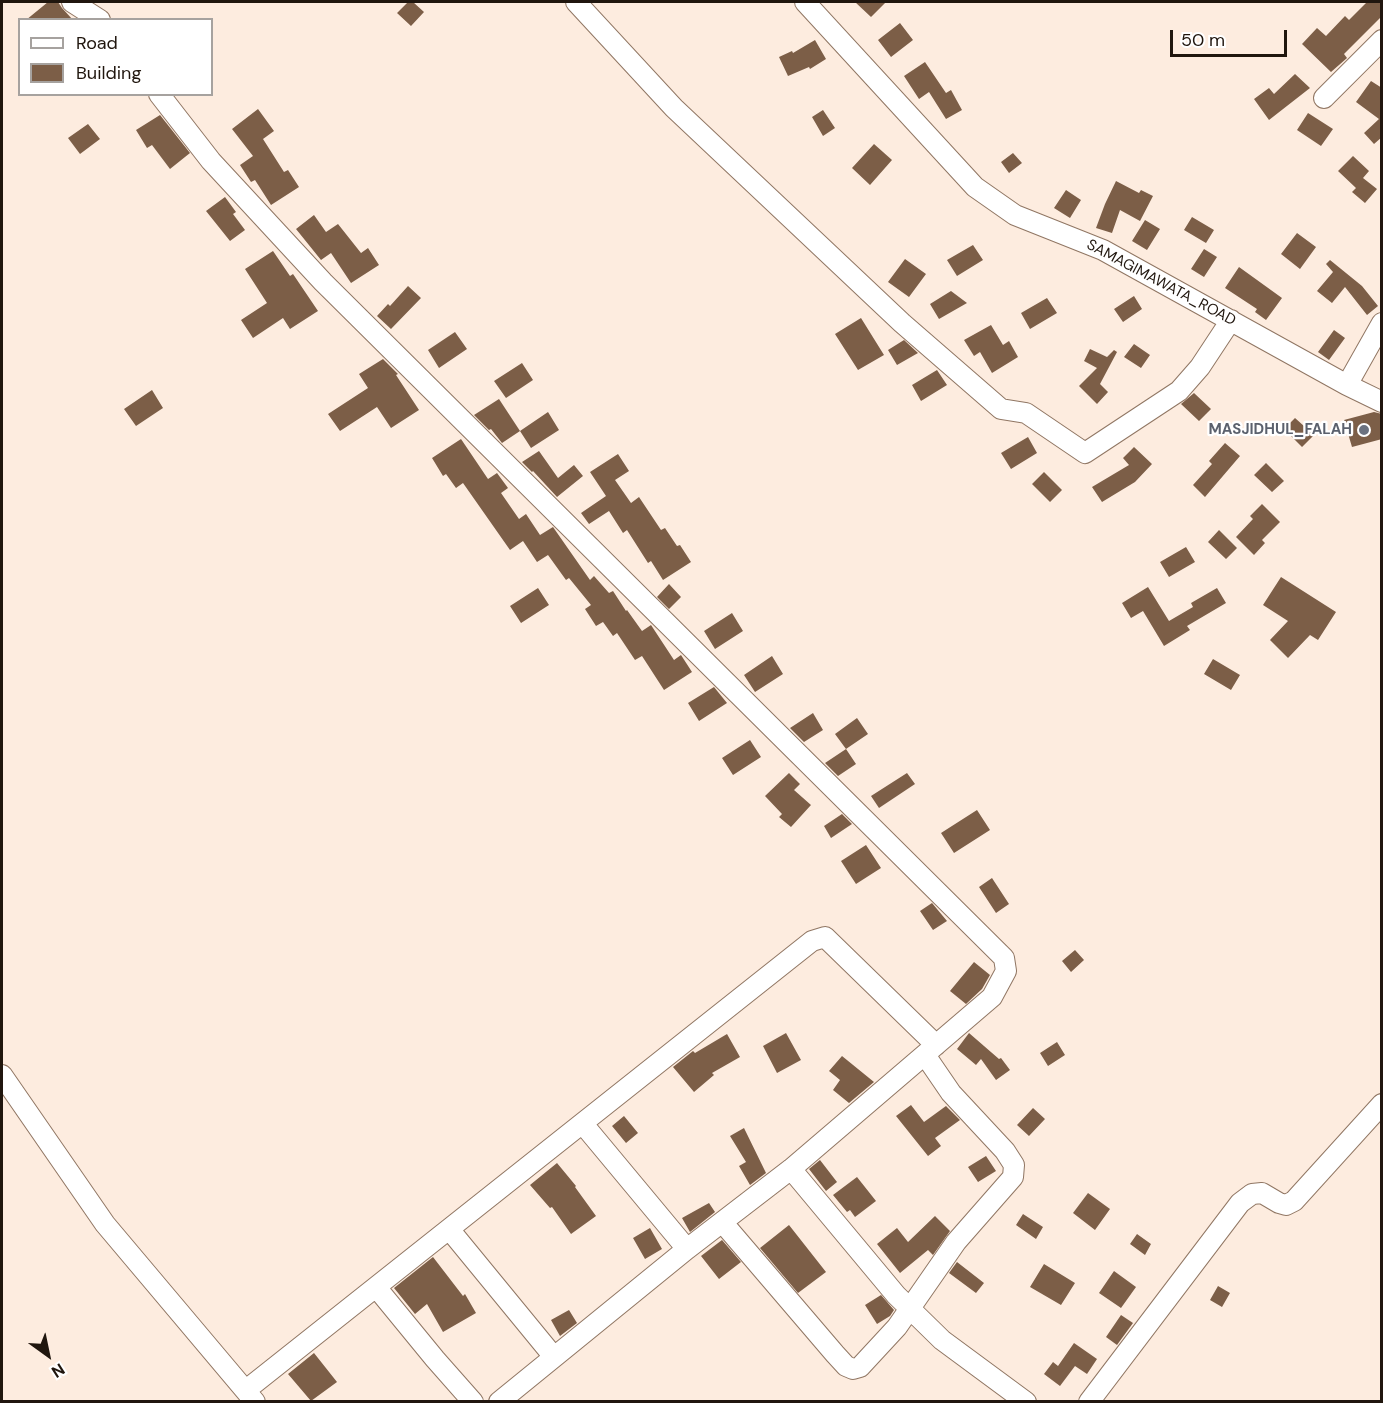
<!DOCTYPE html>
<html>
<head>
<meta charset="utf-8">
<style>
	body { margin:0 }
	#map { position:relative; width:1383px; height:1403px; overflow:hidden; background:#fdecdf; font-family:"DM Sans",sans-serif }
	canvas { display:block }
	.frame { position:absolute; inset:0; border:3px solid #20160e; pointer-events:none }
	.legend { position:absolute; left:18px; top:18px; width:195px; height:78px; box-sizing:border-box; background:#fff; border:2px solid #a6a29f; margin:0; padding:8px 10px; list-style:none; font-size:18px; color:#20160e }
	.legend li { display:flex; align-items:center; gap:12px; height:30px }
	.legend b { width:30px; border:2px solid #a6a29f }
	.north { position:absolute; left:18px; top:1325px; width:60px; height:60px; -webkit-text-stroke:4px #fff; paint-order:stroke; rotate:147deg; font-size:16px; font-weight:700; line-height:24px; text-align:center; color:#20160e }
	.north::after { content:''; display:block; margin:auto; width:21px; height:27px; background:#20160e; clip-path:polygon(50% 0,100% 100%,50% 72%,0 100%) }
	.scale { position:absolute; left:1170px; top:30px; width:117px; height:27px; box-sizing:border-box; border:3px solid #20160e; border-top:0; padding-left:8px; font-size:18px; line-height:21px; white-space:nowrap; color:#20160e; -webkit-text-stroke:4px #fff; paint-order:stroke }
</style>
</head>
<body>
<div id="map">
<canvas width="1383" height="1403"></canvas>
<div class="frame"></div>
<ul class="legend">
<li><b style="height:8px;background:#fff"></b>Road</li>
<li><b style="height:16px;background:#7c5e47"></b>Building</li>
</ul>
<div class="north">N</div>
<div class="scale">50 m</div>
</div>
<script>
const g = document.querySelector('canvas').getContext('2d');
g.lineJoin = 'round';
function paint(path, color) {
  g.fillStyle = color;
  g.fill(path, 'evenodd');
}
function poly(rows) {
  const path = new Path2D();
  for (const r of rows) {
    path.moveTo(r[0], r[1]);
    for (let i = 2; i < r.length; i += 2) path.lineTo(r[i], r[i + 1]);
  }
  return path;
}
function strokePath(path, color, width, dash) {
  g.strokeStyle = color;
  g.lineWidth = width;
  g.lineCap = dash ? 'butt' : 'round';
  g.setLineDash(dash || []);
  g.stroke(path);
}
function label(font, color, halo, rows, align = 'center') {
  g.font = font + ' "DM Sans",sans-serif';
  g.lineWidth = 4.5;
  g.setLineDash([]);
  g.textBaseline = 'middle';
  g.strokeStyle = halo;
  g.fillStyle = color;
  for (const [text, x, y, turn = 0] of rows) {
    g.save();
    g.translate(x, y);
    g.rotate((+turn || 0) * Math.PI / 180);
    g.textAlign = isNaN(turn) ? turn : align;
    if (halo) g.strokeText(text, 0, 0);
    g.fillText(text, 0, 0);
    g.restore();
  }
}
paint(poly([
	[48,2,58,2,62,8,73,20,26,20],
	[408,2,413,2,424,12,411,26,397,13],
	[855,2,886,2,871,17],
	[1367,2,1382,2,1382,16,1344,54,1347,58,1331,72,1302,44,1317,28,1326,36,1345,16,1349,20],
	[900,23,913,40,891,57,878,40],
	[815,40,826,59,810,69,809,67,788,76,779,57,792,51,793,53],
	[925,62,946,93,951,90,962,110,946,119,929,92,919,99,904,76],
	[1295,74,1310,88,1269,120,1254,99,1269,88,1274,94],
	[1371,81,1382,88,1382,137,1374,144,1364,133,1379,119,1356,102],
	[258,109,274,131,263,139,284,172,288,170,299,187,271,205,255,180,251,182,240,165,253,156,232,129],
	[823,110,835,128,823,136,812,117],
	[1308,113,1333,129,1321,146,1297,130],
	[160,115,190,153,170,169,152,145,147,148,136,130],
	[88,124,100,139,80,154,68,138],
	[874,144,892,160,870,185,852,168],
	[1013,153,1022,163,1009,173,1001,162],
	[1353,156,1369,171,1363,178,1377,189,1365,203,1352,192,1356,188,1338,171],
	[1116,181,1139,193,1141,190,1153,196,1140,221,1120,210,1112,233,1096,228,1105,204],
	[1066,190,1081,200,1070,218,1054,208],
	[225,197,236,212,233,214,245,230,230,241,206,211],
	[314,215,326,232,338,224,361,253,368,248,379,265,351,283,331,253,321,260,296,229],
	[1192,217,1214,230,1206,243,1184,230],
	[1145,220,1160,229,1147,250,1132,241],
	[1297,233,1316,247,1300,269,1281,254],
	[973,245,983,260,957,276,947,260],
	[1204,249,1217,257,1204,277,1191,269],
	[273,251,290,276,293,274,318,311,290,329,283,318,253,338,241,320,267,303,245,269],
	[905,259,926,274,909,297,888,282],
	[1330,260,1362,286,1378,306,1367,315,1345,287,1332,303,1317,291,1333,272,1326,264],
	[1239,267,1282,298,1266,320,1255,312,1257,309,1225,288],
	[408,286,421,298,391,329,377,316,388,304,390,306],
	[951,291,967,303,939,319,930,304],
	[1134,296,1142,309,1123,322,1114,309],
	[1047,298,1057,313,1030,329,1021,313],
	[861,318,884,355,858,370,835,334],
	[991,325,1003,345,1009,341,1018,357,992,373,980,352,974,356,964,340],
	[1334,330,1345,338,1329,360,1318,352],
	[455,332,467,349,439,368,428,350],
	[904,340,918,353,897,365,888,350],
	[1134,344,1150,355,1141,368,1124,357],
	[1090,349,1107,357,1114,350,1117,352,1100,384,1108,392,1097,404,1079,386,1097,368,1084,361],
	[383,359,398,374,396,375,419,410,391,428,377,407,340,431,328,414,368,388,359,374],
	[522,363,533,380,506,398,494,381],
	[937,370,947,385,921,401,912,385],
	[152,390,163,408,136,426,124,409],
	[1194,393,1211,409,1199,421,1181,404],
	[499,399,520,431,502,443,491,429,489,430,474,415],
	[548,412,559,430,531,448,520,431],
	[1374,412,1382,414,1382,439,1352,447,1344,420],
	[1295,418,1314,435,1302,447,1284,429],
	[1028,437,1037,453,1011,469,1001,453],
	[461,439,488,479,497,473,508,488,501,493,519,519,526,514,540,535,553,527,590,580,594,576,609,593,613,591,626,611,627,610,642,631,651,625,674,660,681,655,692,672,664,690,642,656,635,660,617,633,613,636,603,622,596,626,585,609,591,605,569,578,566,580,548,555,537,562,523,541,510,550,463,483,456,488,446,474,443,476,432,458],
	[1225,443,1240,456,1205,497,1193,485,1212,464,1209,461],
	[1134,447,1152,464,1135,482,1102,502,1092,487,1129,465,1123,458],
	[539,451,558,478,574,465,583,476,557,497,533,471,532,472,522,462],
	[618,454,629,471,615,480,631,503,639,497,661,530,665,528,677,546,680,545,691,562,663,580,651,561,648,563,627,530,623,533,609,511,589,524,581,513,606,496,590,472],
	[1266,463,1284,481,1272,492,1254,475],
	[1044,472,1062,490,1050,502,1032,484],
	[1262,504,1280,522,1262,540,1265,543,1254,555,1236,537,1253,519,1250,516],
	[1219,530,1237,548,1226,559,1208,542],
	[1186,547,1195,562,1169,577,1160,562],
	[1281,577,1336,612,1318,640,1310,635,1288,658,1270,640,1288,621,1263,605],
	[669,584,681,597,669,609,657,597],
	[1148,587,1169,621,1193,607,1191,603,1217,588,1226,603,1187,626,1190,630,1164,646,1143,611,1131,618,1122,603],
	[538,588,549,605,521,623,510,606],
	[732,613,743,631,715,649,704,631],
	[772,656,783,674,755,692,744,675],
	[1213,659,1240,675,1231,690,1204,674],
	[714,687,727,703,699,721,688,703],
	[813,713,823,730,804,742,790,728],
	[857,718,868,734,846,749,835,734],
	[750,740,761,757,733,775,722,758],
	[846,749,856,764,838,776,825,763],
	[789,773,800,784,794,790,811,805,791,827,779,817,782,814,765,796],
	[907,773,915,784,879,808,871,796],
	[977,810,990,830,954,853,941,833],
	[842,814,852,824,831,838,824,826],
	[866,845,881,868,856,884,841,861],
	[992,878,1009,904,996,913,979,887],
	[932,903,947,921,933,930,920,911],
	[1075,950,1084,960,1071,972,1062,961],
	[974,962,990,975,982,989,966,1004,950,991],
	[786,1033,801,1060,777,1073,763,1046],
	[969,1033,999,1059,1001,1058,1010,1070,996,1080,981,1059,976,1065,957,1049],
	[727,1034,740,1057,712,1073,714,1075,694,1092,673,1067,693,1051,695,1053],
	[1057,1042,1065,1055,1048,1066,1040,1053],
	[842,1056,874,1082,849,1103,833,1090,840,1080,829,1071],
	[911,1105,924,1122,946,1106,960,1120,935,1138,941,1146,928,1156,896,1116],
	[1033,1108,1045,1119,1029,1136,1017,1125],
	[624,1116,638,1133,626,1143,612,1126],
	[744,1128,766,1173,750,1185,739,1166,746,1162,730,1136],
	[986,1156,996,1171,978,1182,968,1167],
	[820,1160,837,1182,826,1191,809,1169],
	[557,1163,576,1186,575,1187,596,1216,571,1234,552,1207,550,1208,530,1185],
	[857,1177,876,1201,855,1217,850,1210,847,1212,833,1195],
	[1088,1193,1110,1209,1095,1230,1073,1213],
	[709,1203,715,1212,690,1232,682,1218],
	[1023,1214,1043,1227,1036,1239,1016,1225],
	[935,1216,950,1231,933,1255,928,1250,900,1273,877,1244,897,1228,908,1242],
	[789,1225,826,1272,798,1293,760,1248],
	[650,1228,662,1249,645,1259,633,1238],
	[1137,1234,1151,1244,1145,1255,1130,1244],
	[722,1240,741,1262,719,1279,701,1256],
	[433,1257,463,1296,465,1294,476,1313,443,1332,427,1304,415,1314,394,1288],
	[957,1262,984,1283,976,1293,949,1273],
	[1044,1264,1075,1283,1061,1305,1030,1287],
	[1114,1271,1136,1287,1121,1308,1099,1293],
	[1218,1286,1230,1293,1222,1307,1210,1300],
	[881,1295,894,1310,890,1316,877,1324,865,1305],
	[569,1310,577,1323,560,1336,551,1320],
	[1121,1315,1133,1323,1117,1345,1106,1337],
	[1074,1343,1097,1359,1087,1374,1075,1366,1060,1386,1044,1374,1053,1362,1058,1366],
	[314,1353,337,1382,311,1401,288,1374]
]), '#7c5e47');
const minor = poly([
	[72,2,100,20],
	[576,2,674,108,902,323,1001,409,1026,413,1085,453,1179,391,1200,367,1231,320],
	[805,2,975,187,1015,215,1103,250,1347,385,1382,402],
	[159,94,211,161,323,282,1004,958,1006,971,992,997,791,1169,687,1249,499,1402],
	[1324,98,1382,40],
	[1347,385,1382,323],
	[2,1075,105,1224,255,1402],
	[583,1124,687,1249],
	[791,1169,896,1295,942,1340,1026,1402],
	[723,1223,835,1354,846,1366,853,1369,860,1367,897,1327,956,1242,1013,1177,1014,1165,1005,1151,951,1093,925,1055],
	[449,1229,554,1357],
	[376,1287,435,1359,473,1402],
	[246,1390,812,941,825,937,936,1045],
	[1089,1402,1240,1203,1252,1194,1262,1193,1279,1203,1286,1205,1294,1201,1382,1104]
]);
strokePath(minor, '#907663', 22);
strokePath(minor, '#fff', 20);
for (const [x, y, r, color] of [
	[1364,430,6,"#6b7280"]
]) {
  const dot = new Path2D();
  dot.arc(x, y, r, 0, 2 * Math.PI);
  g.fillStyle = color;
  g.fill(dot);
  strokePath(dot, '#fff', 2);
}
label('15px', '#20160e', '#fff', [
	["SAMAGIMAWATA_ROAD",1161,283,28]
]);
label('bold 15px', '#5b616d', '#fff', [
	["MASJIDHUL_FALAH",1352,430]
], 'right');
</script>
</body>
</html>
